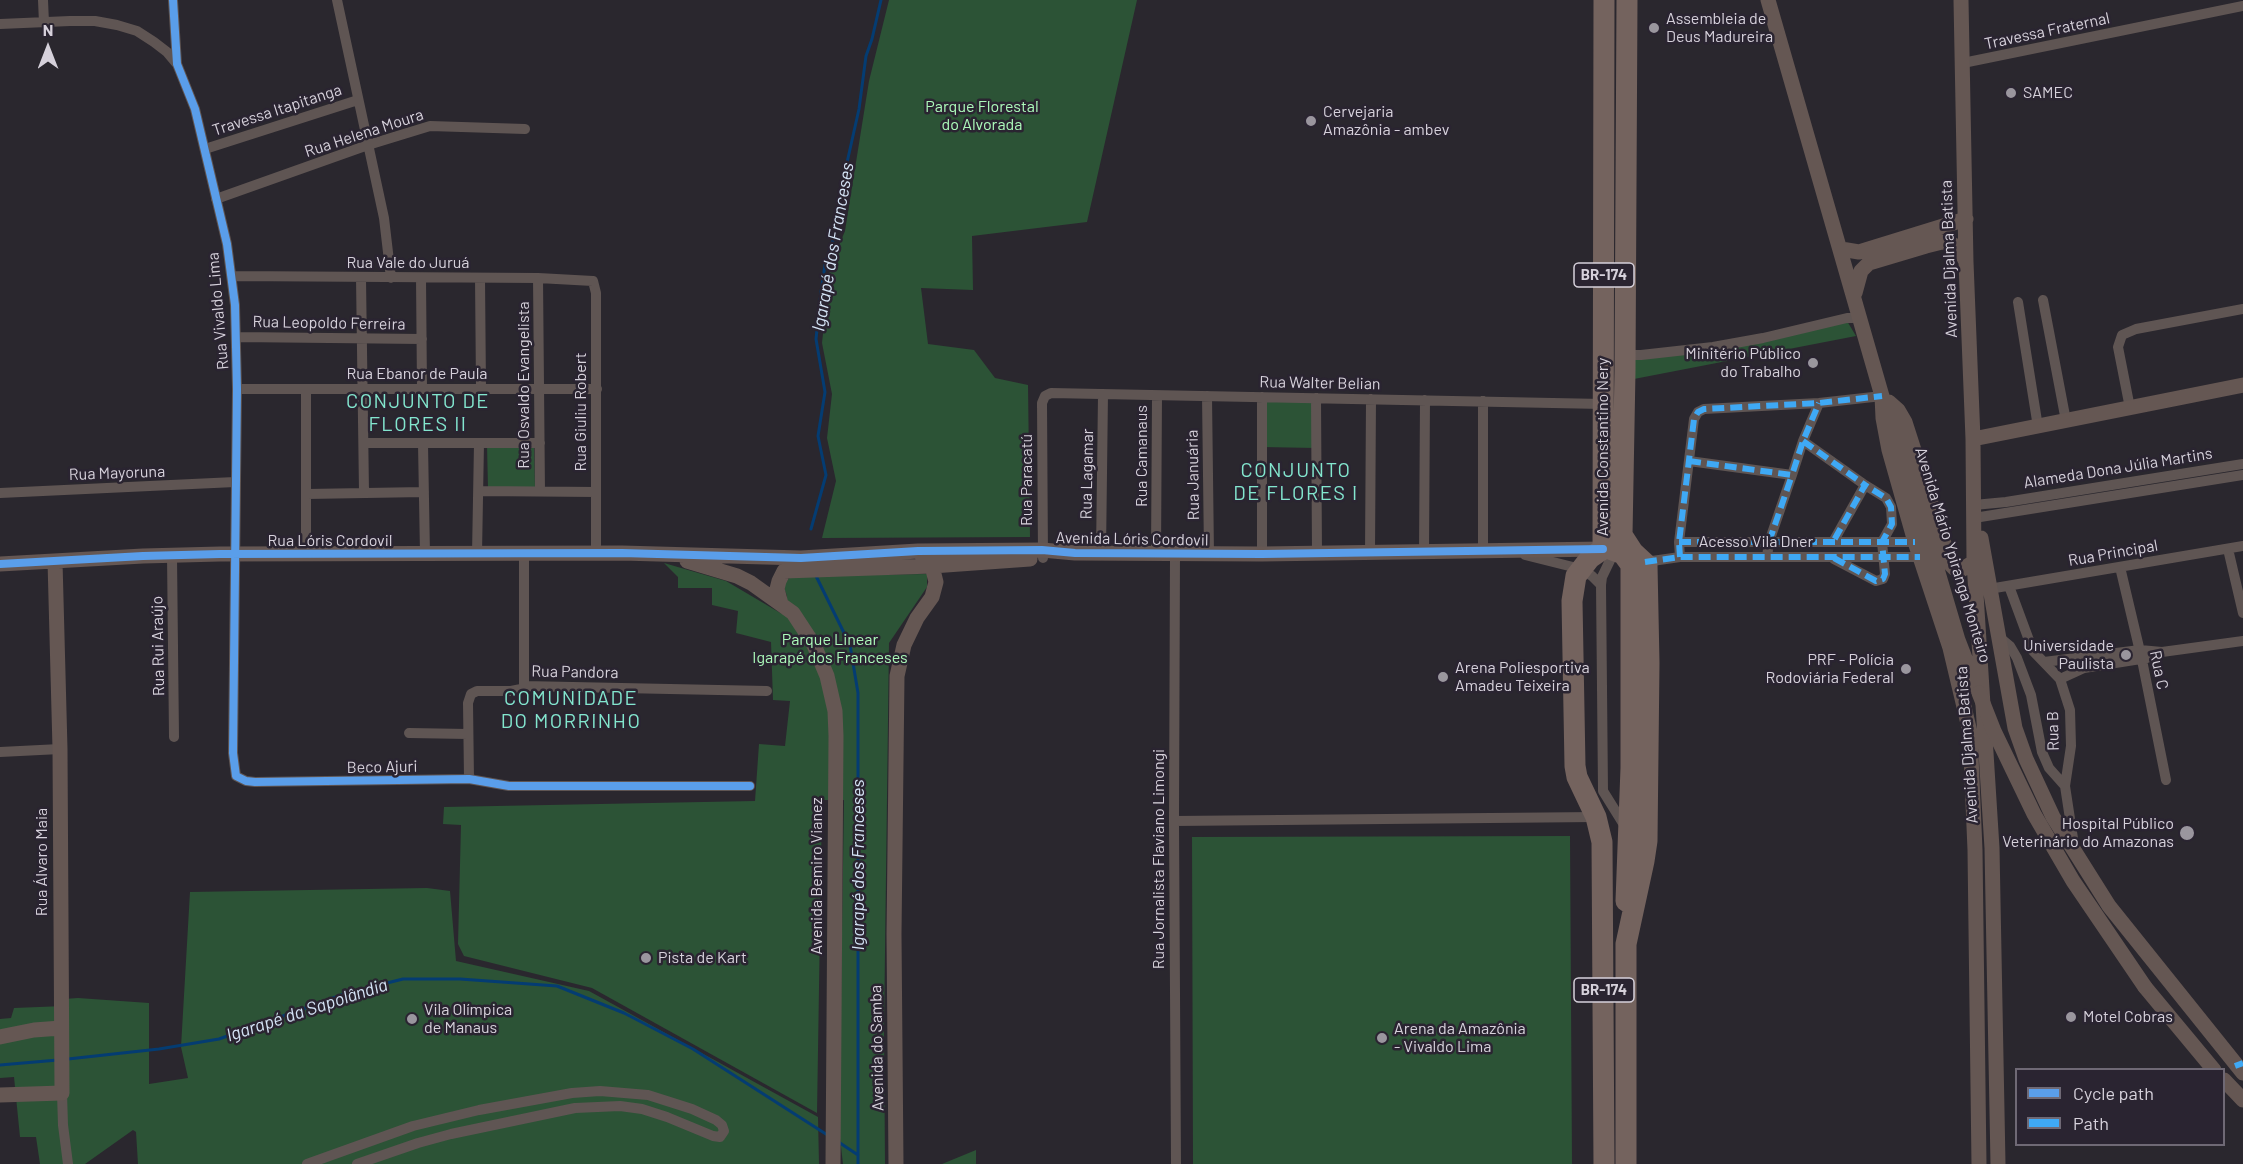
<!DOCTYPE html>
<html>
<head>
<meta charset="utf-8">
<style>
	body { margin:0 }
	#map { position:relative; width:2243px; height:1164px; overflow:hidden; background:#2a272e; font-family:Barlow,sans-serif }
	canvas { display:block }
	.legend { position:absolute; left:2015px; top:1068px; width:210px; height:78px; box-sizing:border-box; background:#2a2431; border:2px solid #6f6975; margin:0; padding:8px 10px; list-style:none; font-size:18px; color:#d6d1db }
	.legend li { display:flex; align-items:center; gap:12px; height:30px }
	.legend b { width:30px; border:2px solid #6f6975 }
	.north { position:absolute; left:18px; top:18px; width:60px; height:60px; -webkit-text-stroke:4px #2a2431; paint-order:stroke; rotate:0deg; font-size:16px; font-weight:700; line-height:24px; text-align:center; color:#d6d1db }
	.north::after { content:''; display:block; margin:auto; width:21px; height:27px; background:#d6d1db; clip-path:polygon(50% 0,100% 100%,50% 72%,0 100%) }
</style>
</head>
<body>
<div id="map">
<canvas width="2243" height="1164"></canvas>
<ul class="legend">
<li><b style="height:8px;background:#5a9eea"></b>Cycle path</li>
<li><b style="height:8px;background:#3fa9f5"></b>Path</li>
</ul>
<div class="north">N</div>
</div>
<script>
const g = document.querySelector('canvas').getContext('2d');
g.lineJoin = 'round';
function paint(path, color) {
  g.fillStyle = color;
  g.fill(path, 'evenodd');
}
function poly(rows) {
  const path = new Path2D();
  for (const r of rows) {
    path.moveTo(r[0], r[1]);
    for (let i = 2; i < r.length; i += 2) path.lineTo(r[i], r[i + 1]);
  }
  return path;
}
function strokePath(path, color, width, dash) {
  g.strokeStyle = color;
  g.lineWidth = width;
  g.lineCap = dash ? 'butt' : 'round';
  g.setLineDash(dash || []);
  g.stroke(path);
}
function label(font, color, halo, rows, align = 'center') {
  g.font = font + ' Barlow,sans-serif';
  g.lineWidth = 5;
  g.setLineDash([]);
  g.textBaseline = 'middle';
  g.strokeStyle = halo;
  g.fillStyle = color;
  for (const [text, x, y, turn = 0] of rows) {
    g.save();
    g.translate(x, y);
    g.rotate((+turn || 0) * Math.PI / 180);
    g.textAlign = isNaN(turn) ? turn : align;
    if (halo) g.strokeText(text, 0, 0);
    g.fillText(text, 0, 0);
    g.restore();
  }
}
paint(poly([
	[889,0,1137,0,1087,222,972,236,973,290,921,288,928,344,974,350,995,378,1028,385,1030,537,822,538,836,481,827,438,832,394,822,343,830,267,845,231,869,81],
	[1847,321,1856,336,1634,379,1635,359],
	[1261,393,1314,394,1316,448,1262,447],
	[487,445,534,445,535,488,488,488],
	[664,563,726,581,782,614,787,596,783,585,791,576,927,574,927,587,889,643,884,1030,885,1164,843,1164,839,1130,844,800,822,800,817,1113,592,988,464,956,458,944,461,825,443,824,444,807,755,801,759,744,785,746,790,701,773,700,771,642,736,633,738,611,712,605,712,588,678,588,678,577],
	[1570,836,1572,1164,1193,1164,1192,837],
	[427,888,450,891,456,961,589,991,818,1117,819,1164,138,1164,136,1132,133,1130,85,1164,40,1164,36,1137,20,1137,14,1077,0,1078,0,1019,11,1018,14,1008,64,1006,64,999,78,998,149,1003,149,1084,188,1078,181,1047,190,892],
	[976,1150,976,1164,942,1164]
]), '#2c5336');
strokePath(poly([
	[811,529,826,475,818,436,825,392,816,339,821,292,825,265,837,228,844,176,859,109,866,56,872,39,881,0],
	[816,576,850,645,858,693,858,1164],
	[68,1059,159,1049,219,1039,347,993,403,979,460,979,557,986,624,1013,693,1049,829,1136],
	[0,1065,58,1060],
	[837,1141,858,1155]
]), '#043c72', 3);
strokePath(poly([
	[43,0,44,23],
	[173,0,177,64,195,109,227,244,235,305,237,389,233,753,236,776,246,781,255,782,469,779,509,786,750,786],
	[337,0,384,218,391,278],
	[0,24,70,21,95,21,117,25,137,31,154,42,167,52,177,64],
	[1963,63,2243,6],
	[205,149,358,100],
	[216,199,368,145,430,126,525,129],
	[232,276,538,278,593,281,596,293,596,553],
	[361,278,364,492],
	[421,278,422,389],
	[480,278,481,388],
	[538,278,540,491],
	[2043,300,2066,421],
	[2018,302,2038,427],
	[237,337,422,339],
	[1626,347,1631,355,1641,355,1713,347,1763,338,1847,318,1861,318],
	[237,389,597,389],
	[306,389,306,554],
	[1207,396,1209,554],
	[1262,397,1262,554],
	[1316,398,1317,553],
	[1483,401,1483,551],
	[2130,408,2118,347,2122,335,2136,329,2243,309],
	[1803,441,1865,485,1833,542],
	[364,443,540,443],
	[423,444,425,554],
	[1689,461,1792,475,1803,441,1819,403],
	[479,491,596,492],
	[0,493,235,482],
	[307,494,424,492],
	[1974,505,2006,502,2243,464],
	[1974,518,2243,475],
	[1679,542,1915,542],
	[1616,548,1602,577,1601,585,1603,791,1626,828],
	[2228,549,2243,613],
	[1101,553,1103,394],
	[1370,553,1371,399],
	[1424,553,1425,400],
	[477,554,479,443],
	[1156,554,1157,396],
	[1175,554,1174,821,1176,1164],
	[1525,555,1581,569,1592,576,1601,585],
	[172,556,174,737],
	[1680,557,1679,542,1694,419,1698,412,1704,409,1819,403,1882,396],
	[1767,557,1769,542,1792,475],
	[1043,558,1042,403,1045,396,1051,393,1603,404],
	[1834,559,1876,581,1883,579,1885,574,1882,542,1892,524,1891,507,1886,498,1865,485],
	[1645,562,1680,557,1920,557],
	[2120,567,2142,660,2166,780],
	[2009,586,2033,651,2060,679,2070,710,2071,746,2065,786,2074,845],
	[1989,589,2243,546],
	[1998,636,2010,646,2017,658,2031,695,2042,752,2049,768,2065,786],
	[2044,662,2140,650,2162,652,2243,641],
	[2060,679,2084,668,2147,658],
	[524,686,524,554],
	[409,733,468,734],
	[0,752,60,749],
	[469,779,468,703,471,694,477,691,511,691,521,689,524,686,767,691],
	[1174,821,1596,817],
	[62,1093,63,1125,68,1164],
	[307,1164,413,1126,479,1110,572,1093,600,1091,648,1095,692,1109,716,1120,722,1125,724,1131,720,1137,713,1136,667,1117,642,1109,620,1106,575,1108,451,1134,418,1143,357,1164]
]), '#5f5553', 10);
strokePath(poly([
	[1768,0,1882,396,1909,474,1958,640,1977,689],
	[1961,0,1966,262,1973,439,1974,562,1992,848,1998,1164],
	[1841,249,1859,252,1966,219],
	[1855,293,1861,271,1869,263,1926,246,1942,242,1952,244,1959,248,1966,262],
	[1882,396,1883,418,1889,450,1915,542,1950,648,1970,732,1975,850,1979,1164],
	[1889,402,1898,410,1905,422,1951,565,1955,569,1961,570,1974,562],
	[1973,439,2243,385],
	[1981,538,2015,728,2026,759,2053,817,2109,906,2243,1073],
	[687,561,737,576,751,583,793,613,814,645,827,676,835,711,836,736,833,1164],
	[0,564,143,556,220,554,622,553,801,558,918,551,1042,550,1075,553,1262,554,1603,549],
	[784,571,932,566,1030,559],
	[781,604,777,589,779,581,784,571,791,564],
	[2145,987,2214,1070],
	[0,1037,34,1030,61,1028],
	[2224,1080,2243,1100],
	[0,1095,62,1093,60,749,55,561],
	[896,1164,894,934,897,676,904,645,917,618,932,597,936,582,932,566,918,551]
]), '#655753', 15);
strokePath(poly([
	[1603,549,1590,558,1576,576,1572,601,1575,766,1577,777,1596,817,1602,842,1604,1164],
	[1603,549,1604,0],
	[1612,550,1623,554,1631,565,1631,768,1626,901],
	[1626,1164,1626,944,1644,861,1647,841,1649,663,1647,565,1633,552,1622,535,1625,371,1627,0]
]), '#74635e', 21);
strokePath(poly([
	[1979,693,1994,731,2034,814,2073,881,2145,987]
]), '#655753', 15);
strokePath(poly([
	[1803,441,1865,485,1833,542],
	[1689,461,1792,475,1803,441,1819,403],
	[1679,542,1915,542],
	[1769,542,1792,475],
	[1680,557,1679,542,1694,419,1698,412,1704,409,1819,403,1882,396],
	[1834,558,1876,581,1883,579,1885,574,1882,542,1892,524,1891,507,1886,498,1865,485],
	[1645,562,1680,557,1920,557],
	[2235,1066,2243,1063]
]), '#3fa9f5', 6, [12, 6]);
strokePath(poly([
	[173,0,177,64,195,109,227,244,235,305,237,389,233,753,236,776,246,781,255,782,469,779,509,786,750,786],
	[0,564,143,556,220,554,622,553,801,558,918,551,1042,550,1075,553,1262,554,1603,549]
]), '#5a9eea', 8);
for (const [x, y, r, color] of [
	[1654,28,6,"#9a969e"],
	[2011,93,6,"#9a969e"],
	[1311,121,6,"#9a969e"],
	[1813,363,6,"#9a969e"],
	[2126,655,6,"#9a969e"],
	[1906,669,6,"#9a969e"],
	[1443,677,6,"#9a969e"],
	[2187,833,8,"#9a969e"],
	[646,958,6,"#9a969e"],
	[2071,1017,6,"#9a969e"],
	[412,1019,6,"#9a969e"],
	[1382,1038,6,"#9a969e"]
]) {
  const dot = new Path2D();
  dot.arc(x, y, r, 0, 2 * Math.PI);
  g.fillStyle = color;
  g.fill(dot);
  strokePath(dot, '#2a2431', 2);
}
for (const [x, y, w] of [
	[1604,275,60],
	[1604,990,60]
]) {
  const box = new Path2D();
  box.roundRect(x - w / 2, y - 12, w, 24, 4.5);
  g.fillStyle = '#2a2431';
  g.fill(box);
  strokePath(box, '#d6d1db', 1.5);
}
label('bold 15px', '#d6d1db', null, [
	["BR-174",1604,275],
	["BR-174",1604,990]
]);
label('16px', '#d6d1db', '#2a2431', [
	["Assembleia de",1666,19],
	["Deus Madureira",1666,37],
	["SAMEC",2023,93],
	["Cervejaria",1323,112],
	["Amazônia - ambev",1323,130],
	["Minitério Público",1801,354,"right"],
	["do Trabalho",1801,372,"right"],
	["Universidade",2114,646,"right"],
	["Paulista",2114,664,"right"],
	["PRF - Polícia",1894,660,"right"],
	["Rodoviária Federal",1894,678,"right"],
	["Arena Poliesportiva",1455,668],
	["Amadeu Teixeira",1455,686],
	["Hospital Público",2174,824,"right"],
	["Veterinário do Amazonas",2174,842,"right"],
	["Pista de Kart",658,958],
	["Vila Olímpica",424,1010],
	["de Manaus",424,1028],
	["Motel Cobras",2083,1017],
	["Arena da Amazônia",1394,1029],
	["- Vivaldo Lima",1394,1047]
], 'left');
label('16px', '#d6d1db', '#2a2431', [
	["Travessa Fraternal",2047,31,-12],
	["Travessa Itapitanga",277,110,-18],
	["Rua Helena Moura",364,133,-18],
	["Avenida Djalma Batista",1949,259,-92],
	["Rua Vale do Juruá",408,263],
	["Rua Vivaldo Lima",218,311,-95],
	["Rua Leopoldo Ferreira",329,323,1],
	["Rua Ebanor de Paula",417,374],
	["Rua Walter Belian",1320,383,1],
	["Rua Osvaldo Evangelista",524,385,-90],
	["Rua Giuliu Robert",581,412,-90],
	["Avenida Constantino Nery",1603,447,-90],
	["Rua Camanaus",1142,456,-90],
	["Alameda Dona Júlia Martins",2118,468,-9],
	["Rua Mayoruna",117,473,-2],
	["Rua Lagamar",1087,474,-89],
	["Rua Januária",1193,475,-91],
	["Rua Paracatú",1027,480,-90],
	["Avenida Lóris Cordovil",1132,539,1],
	["Rua Lóris Cordovil",330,541],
	["Acesso Vila Dner",1756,542],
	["Rua Principal",2113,553,-10],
	["Avenida Mário Ypiranga Monteiro",1953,555,73],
	["Rua Rui Araújo",158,646,-91],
	["Rua C",2159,670,78],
	["Rua Pandora",575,672,1],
	["Rua B",2053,731,-91],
	["Avenida Djalma Batista",1967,745,-94],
	["Beco Ajuri",382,767,-1],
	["Rua Jornalista Flaviano Limongi",1159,859,-90],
	["Rua Álvaro Maia",42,862,-90],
	["Avenida Bemiro Vianez",817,876,-90],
	["Avenida do Samba",877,1048,-91]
]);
label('16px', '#acfaba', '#2a2431', [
	["Parque Florestal",982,107],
	["do Alvorada",982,125],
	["Parque Linear",830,640],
	["Igarapé dos Franceses",830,658]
]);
label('italic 18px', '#d5e4f6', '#2a2431', [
	["Igarapé dos Franceses",833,247,-80],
	["Igarapé dos Franceses",858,865,-90],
	["Igarapé da Sapolândia",307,1010,-18]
]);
g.letterSpacing = '1.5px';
label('20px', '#83e6ce', '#2a2431', [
	["CONJUNTO DE",418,401],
	["FLORES II",418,424],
	["CONJUNTO",1296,470],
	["DE FLORES I",1296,493],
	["COMUNIDADE",571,698],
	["DO MORRINHO",571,721]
]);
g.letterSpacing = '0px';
</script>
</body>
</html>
